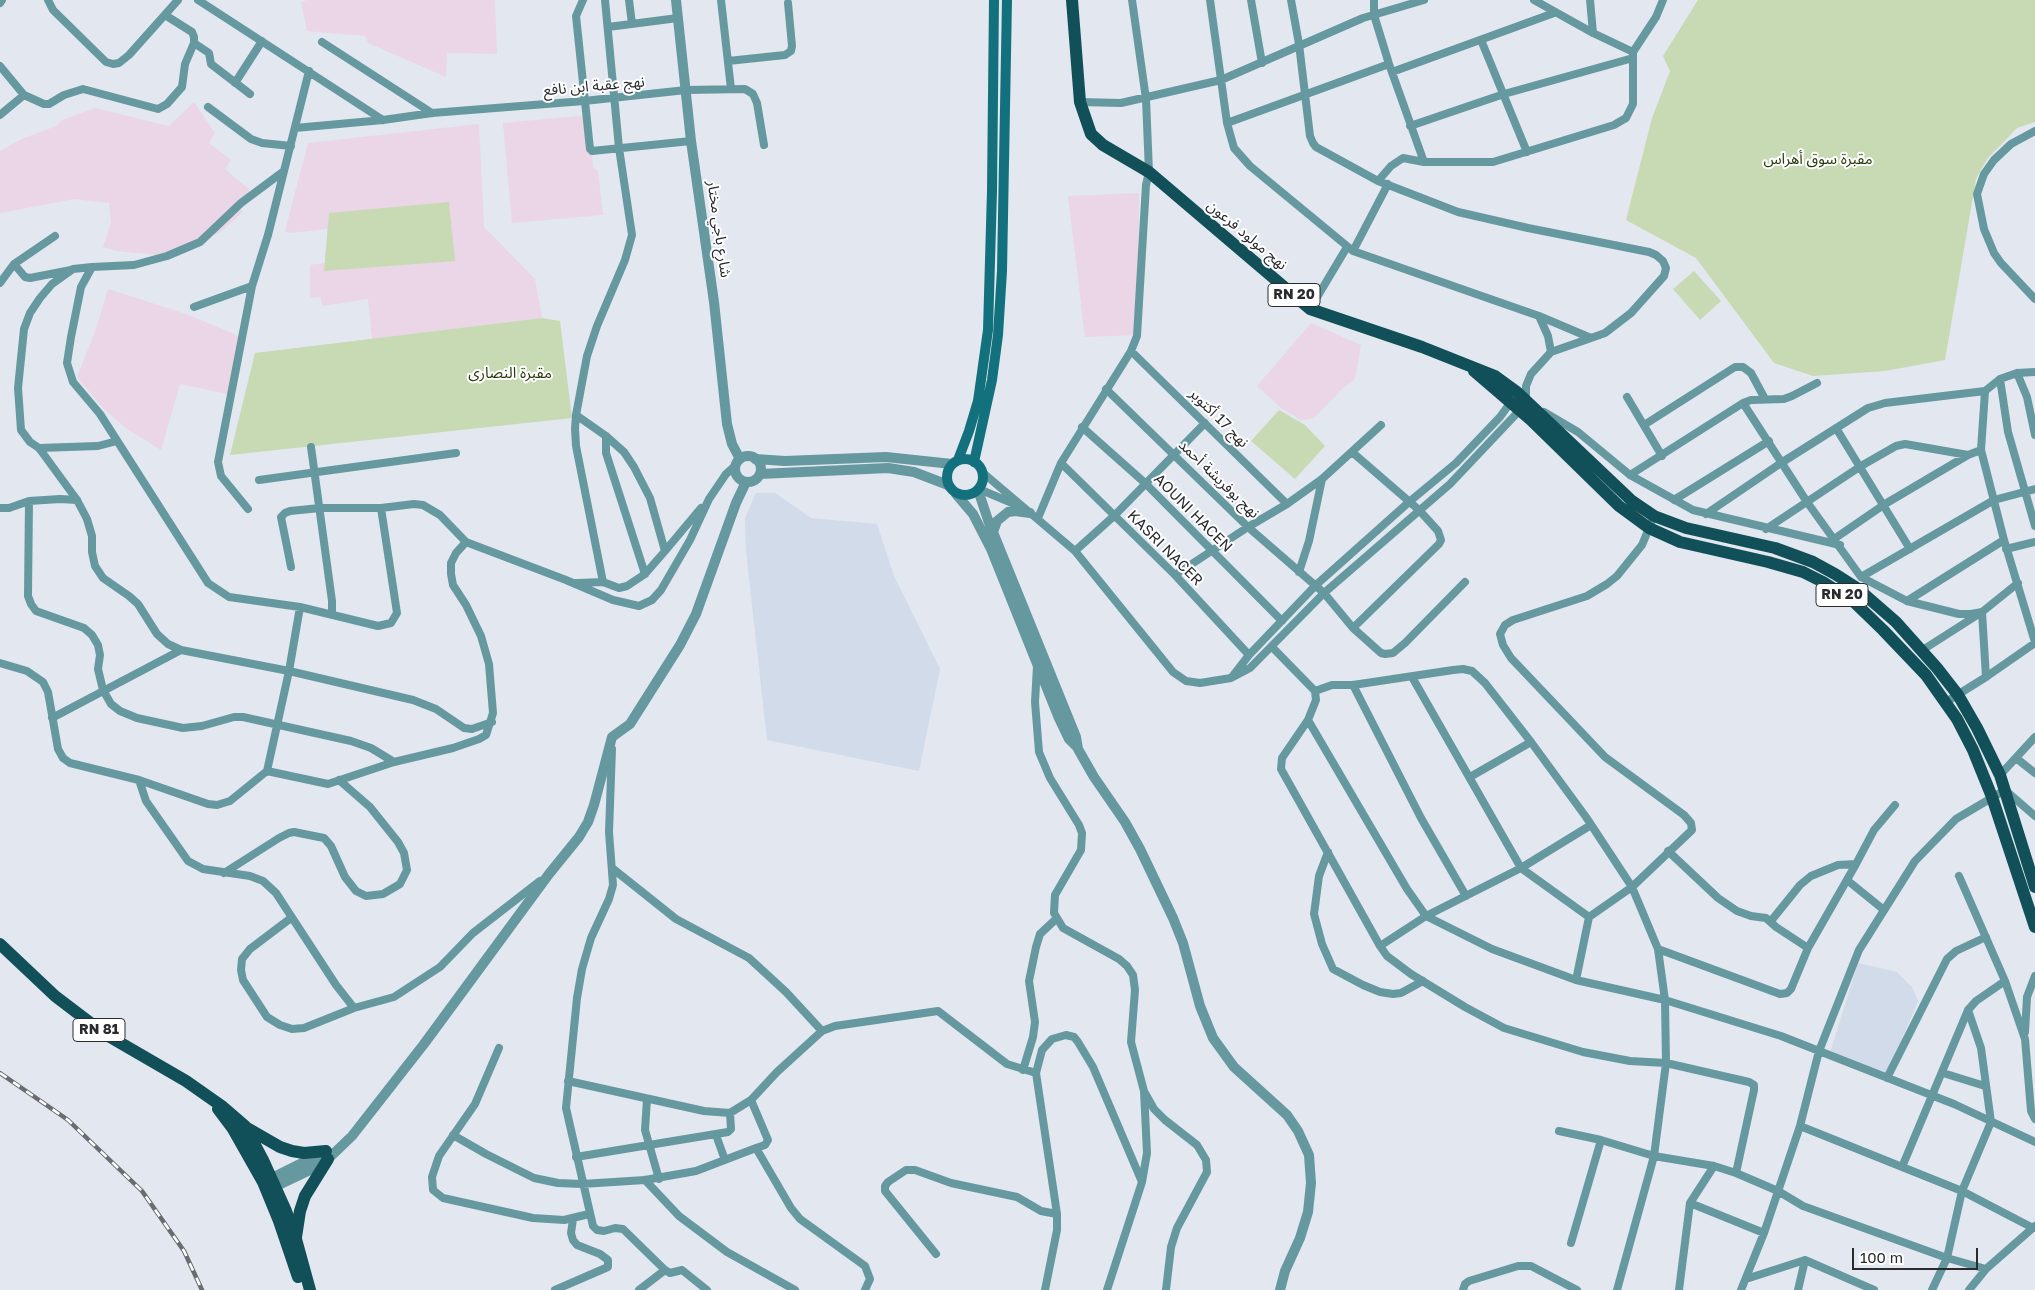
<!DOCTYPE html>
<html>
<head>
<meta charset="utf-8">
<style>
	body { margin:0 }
	#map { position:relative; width:2035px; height:1290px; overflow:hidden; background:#e2e7f0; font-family:"Golos Text",sans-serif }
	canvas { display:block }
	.scale { position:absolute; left:1852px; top:1248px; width:126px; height:22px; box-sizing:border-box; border:2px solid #292b2e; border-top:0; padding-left:6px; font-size:15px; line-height:18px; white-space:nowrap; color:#292b2e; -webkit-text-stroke:4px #fff; paint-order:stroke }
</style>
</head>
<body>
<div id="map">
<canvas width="2035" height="1290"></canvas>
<div class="scale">100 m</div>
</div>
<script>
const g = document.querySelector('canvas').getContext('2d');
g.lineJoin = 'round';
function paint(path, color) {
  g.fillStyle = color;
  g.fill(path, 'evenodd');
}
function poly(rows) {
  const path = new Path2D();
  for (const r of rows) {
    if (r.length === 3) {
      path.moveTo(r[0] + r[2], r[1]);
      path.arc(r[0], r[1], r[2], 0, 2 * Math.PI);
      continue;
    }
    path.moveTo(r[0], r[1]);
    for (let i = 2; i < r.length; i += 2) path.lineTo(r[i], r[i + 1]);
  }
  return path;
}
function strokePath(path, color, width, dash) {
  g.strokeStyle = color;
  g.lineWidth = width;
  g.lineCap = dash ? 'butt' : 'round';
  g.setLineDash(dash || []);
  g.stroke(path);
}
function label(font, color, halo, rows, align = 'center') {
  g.font = font + ' "Golos Text","Noto Sans Arabic",sans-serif';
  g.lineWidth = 4;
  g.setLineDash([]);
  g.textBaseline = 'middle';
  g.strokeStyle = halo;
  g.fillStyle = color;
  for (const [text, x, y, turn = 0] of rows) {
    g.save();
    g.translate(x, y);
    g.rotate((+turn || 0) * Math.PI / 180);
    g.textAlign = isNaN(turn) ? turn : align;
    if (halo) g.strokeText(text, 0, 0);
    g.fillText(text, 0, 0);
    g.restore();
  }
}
paint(poly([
	[756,493,775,493,811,518,877,524,894,576,940,669,919,771,767,740,746,551,745,518],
	[1858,963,1897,972,1912,987,1918,1001,1885,1079,1829,1056]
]), '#d2dbea');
paint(poly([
	[307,0,495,0,497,54,447,53,446,77,368,43,365,36,307,31,301,2],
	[194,102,215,133,209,143,231,160,225,169,250,190,237,207,243,212,221,232,169,256,117,251,103,247,111,223,109,203,74,199,0,213,0,151,22,139,56,126,62,120,95,108,169,126],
	[588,115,593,168,598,171,603,215,512,223,503,123],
	[479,124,484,227,535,279,542,318,372,339,368,299,322,306,321,297,310,298,310,265,325,263,328,229,290,233,285,231,308,143],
	[1139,193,1138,335,1085,337,1068,196],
	[108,289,186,314,246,339,232,395,180,384,161,450,127,429,103,408,77,377,96,329],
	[1311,323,1361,345,1355,379,1343,388,1314,418,1301,420,1281,408,1257,386]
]), '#ead6e6');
paint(poly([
	[1698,0,2035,0,2035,122,2017,128,1987,159,1976,179,1945,360,1885,371,1813,376,1774,363,1696,258,1626,220,1652,118,1670,71,1663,56],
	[449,202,455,261,324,271,329,213],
	[1694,271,1721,301,1700,320,1673,289],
	[542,318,560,321,572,418,230,455,255,353],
	[1279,410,1305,425,1325,446,1295,479,1251,441]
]), '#c8dab3');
strokePath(poly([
	[48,0,53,10,106,62,113,64,119,63,129,55,178,0],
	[198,0,383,120],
	[583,0,576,16,590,149,592,151,691,141],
	[629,0,632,24],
	[721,0,731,89],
	[1251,0,1262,63],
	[1291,0,1299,44,1310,136,1313,143,1316,147,1378,181,1391,166,1403,158,1424,162,1493,162,1614,125,1626,118,1633,104,1633,52,1593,33,1534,0],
	[1374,0,1374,15,1389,64,1424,162],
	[1590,0,1593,33],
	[0,3,2,0],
	[608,27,678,18],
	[1481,40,1527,152],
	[322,42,432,113],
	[194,43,209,53,211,64,250,94],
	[1633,52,1656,17,1663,0],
	[728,61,785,55,791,51,792,46,788,3],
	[0,66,24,95,44,104,49,104,64,95,83,89,158,109,167,104,182,87,185,64,194,43,194,37,192,32,165,15],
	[309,71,284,171,241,203,200,242,167,256,134,265,92,267,81,287,71,337,67,363,73,382,100,414,208,583,229,597,300,607,378,626,391,623,397,613,381,508,414,504,423,505,440,515,466,542,566,580,613,600,639,606,652,600,661,590,690,540,709,499,726,474,735,466],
	[1392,72,1554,13],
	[235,83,262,41],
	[1080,102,1121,103,1221,80,1363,18,1424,0],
	[208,107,251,139,262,143,291,146],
	[0,115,24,95],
	[1227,123,1389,64],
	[1410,126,1504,94,1633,58],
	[295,128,383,120,432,113,584,101,686,90,745,89,753,94,757,103,764,145],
	[2035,131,2011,144,1994,160,1984,174,1977,194,1984,229,1994,253,2001,263,2035,299],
	[1378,181,1458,212,1528,228,1649,252,1656,255,1663,261,1666,268,1664,276,1631,313,1605,333,1591,338],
	[55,236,14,264,25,277,30,278,71,270],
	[1353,251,1388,184],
	[92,267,73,269,52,284,40,298,30,313,24,329,18,388,21,430,30,442,39,448,77,500,87,519,92,536,92,552,95,566,103,578,129,596,138,604,157,634,168,644,181,650,289,671,413,700,436,709,464,728,472,729,492,722],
	[0,283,14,264],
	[194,307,252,286],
	[1310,309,1347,247],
	[1539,316,1591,338,1551,352],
	[1131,351,1287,504],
	[2017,373,2027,397,2035,435],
	[2000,379,2008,432,2035,526],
	[1106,389,1248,527,1324,593,1353,628,1439,544,1441,540,1438,531,1419,510,1352,452],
	[1985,391,1981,450,2004,540,2035,642],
	[1627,397,1662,456],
	[1743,403,1807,502,1861,577,1907,601,1959,614,1971,614,1982,612,1986,677],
	[1544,412,1578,432,1630,475,1693,510,1840,545],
	[576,415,606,436,624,452,634,467,650,498,665,551,701,508],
	[1644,425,1735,367,1743,367,1751,373,1765,399],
	[1082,427,1145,483,1282,621],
	[1836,428,1910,549],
	[606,436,606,453,645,574],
	[311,447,332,601,332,615],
	[39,448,98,446,117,441],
	[1061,463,1175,575,1249,655],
	[982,472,1075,551,1173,672,1186,681,1200,683,1231,678,1250,668,1324,593,1450,484,1519,411,1526,400,1526,386,1531,374,1551,352,1548,336,1539,316,1353,251,1250,166,1234,148,1227,123,1210,0],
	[1630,475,1743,403,1751,400,1784,399,1792,396,1817,383],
	[259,480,456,453],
	[979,489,1019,506],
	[1674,500,1769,441],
	[29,501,28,596,31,604,36,611,84,628,92,635,98,645,100,655,98,669,103,690,111,704,120,711,137,718,183,728,202,726,234,717,243,717,351,741,371,748,394,762],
	[0,508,9,508,29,501,60,499,77,500],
	[248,509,221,476,218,462,252,286,268,235,284,171],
	[1706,514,1781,463,1868,408,1885,403,1985,391,2000,379,2017,373,2035,372],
	[1038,518,1061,463,1131,351,1137,336,1146,185,1149,172,1146,99,1132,0],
	[1766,529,1861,466,1896,446,1905,444,1968,455,1981,450],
	[1834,539,1885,504,1968,455],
	[2006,549,2035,542],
	[1075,551,1114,516,1205,423],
	[291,567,281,517,285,513,290,511,320,508,381,508],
	[1299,572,1309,541,1322,479],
	[1175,575,1248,527,1287,504,1322,479,1381,425],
	[1861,577,1994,500,2035,489],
	[603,582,576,446,575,429,576,415,587,356,597,326,625,260,632,235,619,148,605,0],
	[577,583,603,582,619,588,627,586,645,574,665,551],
	[1907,601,2004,540],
	[1353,628,1381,653,1385,654,1393,653,1405,643,1465,582],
	[1272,647,1315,691,1332,685,1353,685,1453,670,1463,669,1472,671,1485,683,1531,742,1586,817,1632,887,1658,949,1665,1000,1666,1063,1654,1156,1617,1290],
	[1921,651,1982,612,2018,583],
	[0,663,27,671,43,682,48,692,58,749,63,758,70,763,139,780,208,804,217,805,230,801,267,771,328,784,394,762,453,748,479,739,486,735,493,713,489,664,481,636,466,605,453,585,451,574,451,563,456,553,466,542],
	[1037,666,1035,702,1039,752,1050,778,1079,825,1082,833,1081,850,1055,895,1054,913,1063,928,1119,959,1127,966,1133,975,1135,990,1131,1042,1144,1091,1147,1153,1142,1182,1093,1067,1078,1042,1074,1037,1066,1035,1052,1039,1042,1050,1036,1073,1057,1214,1057,1230,1045,1290],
	[1232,677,1249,655,1316,585,1409,502,1456,463,1500,417,1513,399],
	[1412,677,1521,868,1589,917,1632,887,1692,830,1691,823,1684,815,1605,757,1511,658,1503,645,1500,634,1505,625,1513,620,1587,596,1607,584,1617,576,1642,545,1654,516],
	[1353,685,1421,818,1466,896],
	[1315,691,1316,700,1308,720,1282,758,1281,769,1380,946,1387,956,1411,974,1465,1007,1504,1028,1583,1052,1630,1061,1666,1063,1749,1082,1754,1085,1754,1090,1736,1173],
	[1946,702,1986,677,2035,643],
	[52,718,181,650],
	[1308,720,1407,889,1426,916,1492,949,1576,980,1665,1000,1781,1036,1954,1104,2035,1142],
	[612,749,609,832,613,885,609,899,591,938,582,969,577,998,566,1108,593,1226,597,1230,604,1231,615,1228,623,1229,665,1270,670,1273,682,1270,707,1290],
	[2016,758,2035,773],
	[267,771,289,671,300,607],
	[2000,775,2035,737],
	[1470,777,1531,742],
	[139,780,146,801,188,861,203,869,250,876,263,881,276,893,336,985,354,1008,394,997,440,967,473,933,540,881],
	[1668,851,1718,898,1737,911,1751,916,1766,918,1776,927,1808,948],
	[1328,852,1319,876,1314,914,1322,944,1333,969,1363,985,1380,992,1393,994,1401,993,1423,981],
	[1856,864,1874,830,1895,805],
	[612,868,676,919,749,958,786,992,822,1031,777,1072,751,1100],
	[224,873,279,838,289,833,294,832,324,838,331,846,345,877,356,891,366,896,383,894,400,884,407,870,404,853,398,842,370,807,339,780],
	[1959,876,2005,981,2025,1039,2031,1111,2035,1119],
	[1847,880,1884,910],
	[291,918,250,949,242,959,241,970,243,980,267,1017,280,1025,292,1029,304,1028,354,1008],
	[1380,946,1426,916,1521,868,1591,825],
	[1658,949,1780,994,1787,993,1791,989,1808,948,1856,864,1838,865,1811,876,1800,885,1771,921],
	[1576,980,1589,917],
	[822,1031,835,1026,938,1011,1007,1064,1036,1073],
	[2025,1032,2027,997,2035,976],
	[499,1048,475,1104,439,1156,432,1177,433,1190,443,1198,533,1218,564,1220,589,1214],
	[1023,1070,1033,1037,1035,1022,1029,981,1036,947,1040,934,1056,919],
	[1943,1073,1985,1086],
	[1887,1078,1947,959,1956,951,1986,937],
	[1145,1093,1154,1109,1165,1120,1197,1145,1206,1160,1207,1172,1177,1228,1171,1247,1166,1290],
	[647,1099,645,1130,659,1179],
	[1800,1126,1962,1191,2033,1228],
	[1559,1131,1601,1140,1654,1156,1714,1166,1736,1173,1778,1191,1803,1206,1947,1258,1986,1269,2035,1226],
	[453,1135,486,1154,534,1178,558,1183,582,1184,645,1180,696,1171,756,1148,765,1145,768,1140,751,1100,730,1113,704,1111,568,1081],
	[716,1135,725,1160],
	[756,1148,791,1208,800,1219,865,1266,870,1279,865,1290],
	[576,1157,728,1132,731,1129,730,1113],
	[1902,1167,1968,1010,1976,1001,2005,981],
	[645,1180,679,1216,727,1252,795,1290],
	[1690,1203,1764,1233],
	[1571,1243,1601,1140],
	[936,1254,885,1191,885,1186,888,1182,906,1170,915,1170,951,1183,1017,1197,1041,1211,1057,1214],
	[1746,1279,1805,1260],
	[555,1290,608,1267,608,1260,600,1254,577,1245,573,1240,571,1233,573,1219],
	[639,1290,665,1270],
	[1107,1290,1142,1182],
	[1463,1290,1465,1284,1469,1281,1518,1266,1531,1266,1577,1290],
	[1679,1290,1690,1203,1714,1166],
	[1741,1290,1764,1233,1800,1126,1819,1051,1859,950,1915,861,1956,819,2005,790,2035,816],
	[1798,1290,1805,1260,1874,1290],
	[1932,1290,1947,1258,1962,1191,1991,1122,1981,1048,1968,1010],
	[1969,1290,1986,1269]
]), '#6698a0', 8);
strokePath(poly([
	[676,0,691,141,714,302,727,424,732,444,740,459],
	[748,469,13],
	[755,459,785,461,886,457,952,464],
	[760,474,888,468,914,472,948,485],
	[978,490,988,520,1076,737,1078,749,1094,777,1125,822,1140,849,1173,918,1183,943,1200,1006,1213,1038,1234,1067,1287,1115,1298,1131,1309,1155,1311,1183,1308,1212,1300,1238,1285,1271,1280,1290],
	[956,494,973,514,991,549,1058,716,1069,739,1076,746],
	[993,532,997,521,1008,512,1015,511,1030,513],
	[266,1181,322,1153],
	[268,1190,310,1170,328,1159,352,1136,424,1044,549,874,579,837,588,822,594,805,612,737,630,724,680,645,696,614,736,503,746,482]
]), '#6698a0', 10);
strokePath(poly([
	[965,477,18],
	[958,460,969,431,978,401,988,330,992,191,994,0],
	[974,462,992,380,998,335,1002,271,1007,0]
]), '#13717d', 10);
strokePath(poly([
	[1072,0,1080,102,1091,134,1103,145,1149,172,1310,309,1422,347,1495,376,1517,392,1632,501,1654,516,1686,528,1775,548,1813,562,1835,574,1857,588,1896,622,1937,668,1958,695,1977,728,2000,775,2035,887],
	[1474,371,1531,420,1619,506,1649,528,1680,542,1768,562,1803,572,1823,582,1853,601,1883,630,1926,675,1957,719,1973,750,1992,797,2035,927],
	[0,944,55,996,105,1034,186,1081,223,1107,245,1126,263,1160,286,1211,296,1239,310,1290],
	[218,1109,233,1129,263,1182,279,1221,298,1277],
	[247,1128,280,1147,292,1151,304,1153,326,1151],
	[296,1237,300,1211,305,1196,328,1159]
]), '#125059', 12);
const rail = poly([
	[0,1073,68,1120,142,1191,184,1251,202,1290]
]);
strokePath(rail, '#696c71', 4.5);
strokePath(rail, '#fff', 2.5, [8]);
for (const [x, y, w] of [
	[1294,295,52],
	[1842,595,52],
	[99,1030,52]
]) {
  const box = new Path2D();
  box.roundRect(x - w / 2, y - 11.5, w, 23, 4);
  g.fillStyle = '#fff';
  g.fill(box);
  strokePath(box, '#292b2e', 1);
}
label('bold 14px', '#292b2e', null, [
	["RN 20",1294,295],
	["RN 20",1842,595],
	["RN 81",99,1030]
]);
label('15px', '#292b2e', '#fff', [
	["نهج عقبة ابن نافع",594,86,-5],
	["شارع باجي مختار",719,229,82],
	["نهج مولود فرعون",1247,235,40],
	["نهج 17 أكتوبر",1219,418,45],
	["نهج بوفريشة أحمد",1219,479,44],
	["AOUNI HACEN",1193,513,45],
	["KASRI NACER",1165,548,45]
]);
label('15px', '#2a3b0d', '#fff', [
	["مقبرة سوق أهراس",1818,159],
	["مقبرة النصارى",510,373]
]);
</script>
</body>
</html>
